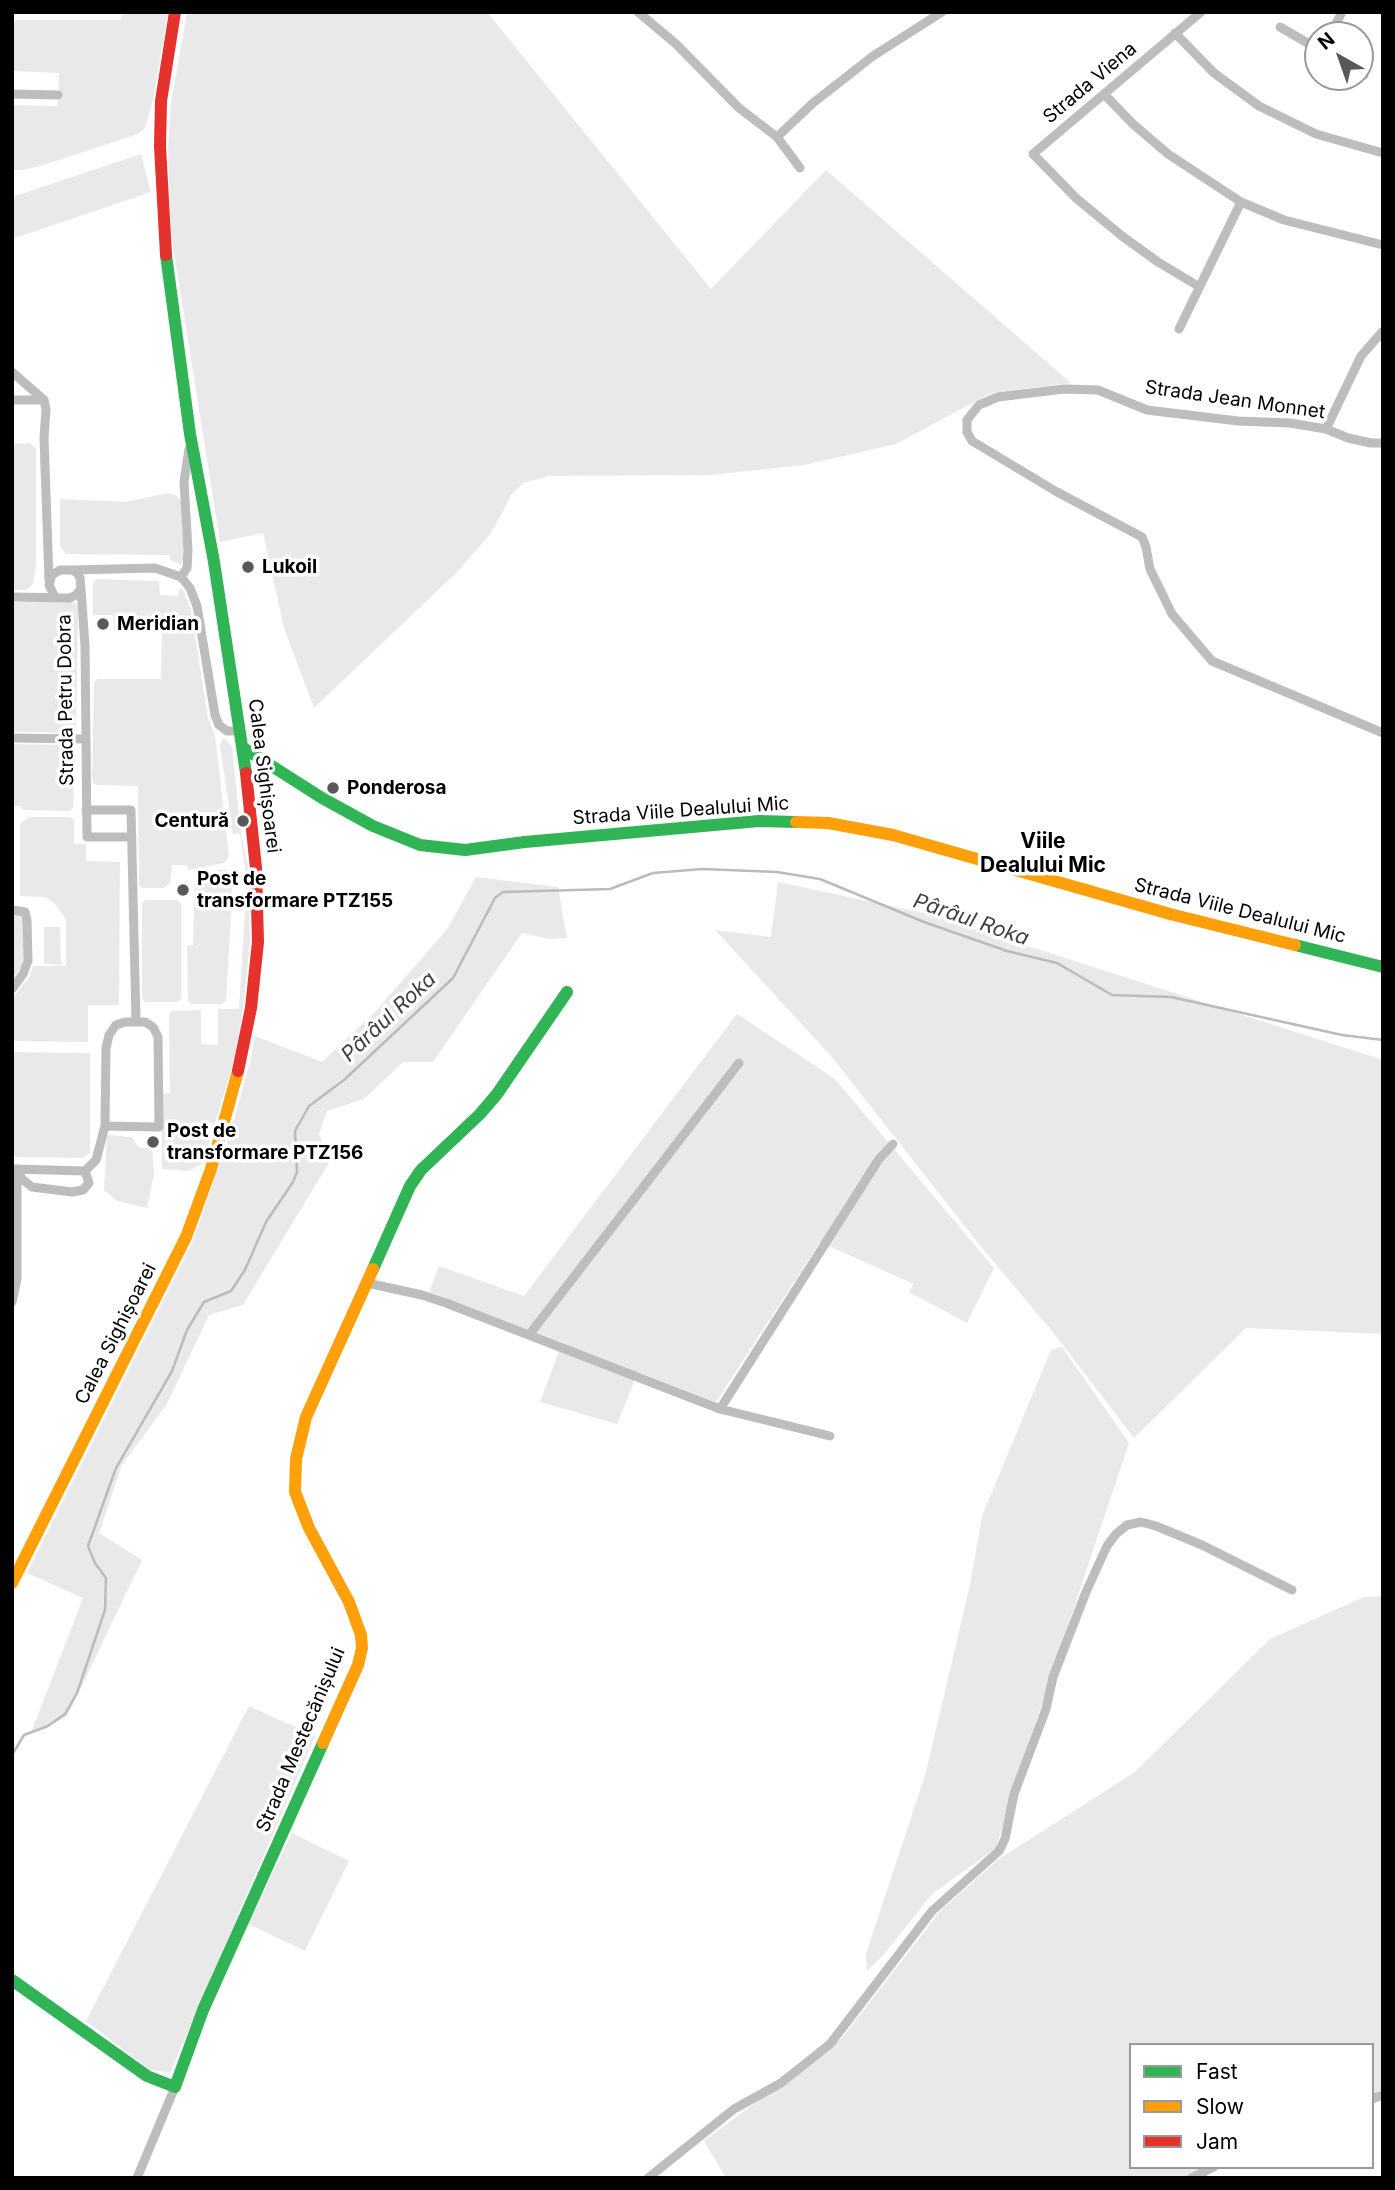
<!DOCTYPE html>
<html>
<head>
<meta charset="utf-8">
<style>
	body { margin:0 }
	#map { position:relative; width:1395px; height:2190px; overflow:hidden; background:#fff; font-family:Inter,sans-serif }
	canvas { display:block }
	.frame { position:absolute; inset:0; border:14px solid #000; pointer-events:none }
	.legend { position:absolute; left:1129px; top:2043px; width:245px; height:126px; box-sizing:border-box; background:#fff; border:2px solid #999; margin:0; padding:9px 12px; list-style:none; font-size:21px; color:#000 }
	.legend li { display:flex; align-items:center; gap:14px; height:35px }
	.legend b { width:35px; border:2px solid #999 }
	.north { position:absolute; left:1304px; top:21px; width:70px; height:70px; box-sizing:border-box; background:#fff; border:2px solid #999; border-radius:50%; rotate:320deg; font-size:19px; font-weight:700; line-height:28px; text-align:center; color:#000 }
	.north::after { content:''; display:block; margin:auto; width:24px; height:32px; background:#595959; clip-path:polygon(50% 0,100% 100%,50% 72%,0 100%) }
</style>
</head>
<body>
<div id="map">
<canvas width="1395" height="2190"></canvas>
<div class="frame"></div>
<ul class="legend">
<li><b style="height:9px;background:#30b455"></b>Fast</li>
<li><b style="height:9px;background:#ff9f0a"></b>Slow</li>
<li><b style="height:9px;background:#e5322d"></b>Jam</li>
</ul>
<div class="north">N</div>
</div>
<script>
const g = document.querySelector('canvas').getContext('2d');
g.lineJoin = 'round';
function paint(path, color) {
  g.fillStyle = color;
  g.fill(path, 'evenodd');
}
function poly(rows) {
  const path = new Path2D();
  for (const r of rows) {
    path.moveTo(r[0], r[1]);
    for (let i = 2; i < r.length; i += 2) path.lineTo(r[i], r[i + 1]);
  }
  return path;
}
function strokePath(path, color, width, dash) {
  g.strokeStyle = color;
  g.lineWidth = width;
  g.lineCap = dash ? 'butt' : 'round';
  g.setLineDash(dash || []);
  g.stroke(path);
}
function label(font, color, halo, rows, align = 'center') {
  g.font = font + ' Inter,sans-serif';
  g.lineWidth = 7;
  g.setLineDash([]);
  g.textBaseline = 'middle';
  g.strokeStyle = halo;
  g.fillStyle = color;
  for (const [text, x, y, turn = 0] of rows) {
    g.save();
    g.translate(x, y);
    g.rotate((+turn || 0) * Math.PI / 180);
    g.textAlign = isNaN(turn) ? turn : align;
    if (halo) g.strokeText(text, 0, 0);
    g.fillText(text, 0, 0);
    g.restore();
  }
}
paint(poly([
	[121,12,168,12,153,100,145,128,138,134,40,166,23,170,12,170,12,105,58,106,59,73,14,71,12,69,13,23,16,20,121,20],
	[187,12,487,12,711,289,826,170,1071,383,991,393,896,444,804,465,711,475,549,476,523,483,512,494,491,533,459,570,314,708,284,628,263,533,220,542,171,233,168,148,171,103],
	[141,154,151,192,12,239,12,197],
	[30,443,36,449,36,565,33,584,26,590,12,590,12,444],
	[168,493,175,495,181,501,186,549,181,565,170,560,170,555,66,554,60,546,60,499,126,502],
	[97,579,159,581,160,595,178,596,179,588,183,590,191,610,208,718,215,735,229,856,224,863,188,870,187,865,172,865,170,883,164,888,142,888,139,885,138,786,96,785,92,781,94,683,97,679,161,679,162,632,114,630,113,615,93,615,93,583],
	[72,601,78,606,76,729,72,733,12,732,12,602],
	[222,739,225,739,232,747,241,833,248,867,250,942,243,1009,235,1057,203,1163,188,1171,162,1169,162,1094,170,1093,169,1014,172,1011,201,1010,201,1044,218,1045,218,1009,239,1009,246,894,245,867,240,834,233,834,220,746],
	[12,744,71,745,75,748,73,808,70,811,24,810,20,806,12,806],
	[29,817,70,817,74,820,74,844,86,844,86,861,120,862,119,1005,88,1005,88,1042,12,1041,12,999,29,977,33,966,66,966,66,919,54,903,45,897,20,896,20,824],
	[225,869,231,873,232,896,226,1000,222,1004,191,1004,188,1000,187,946,193,945,195,875],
	[476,877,558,887,567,938,549,939,522,933,433,1062,403,1062,364,1099,327,1111,319,1134,330,1161,243,1305,209,1315,167,1404,122,1465,99,1533,142,1560,67,1717,31,1733,83,1598,27,1573,193,1241,228,1140,250,1063,255,1036,322,1062,375,1012,448,928],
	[778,882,928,914,1383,1060,1383,1334,1246,1328,1134,1438,1056,1336,978,1243,831,1056,715,930,771,937],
	[145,900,178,900,181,904,181,999,177,1002,145,1002,142,998,142,903],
	[12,915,21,915,23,918,23,964,12,979],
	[44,927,60,927,61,965,44,964],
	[737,1014,835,1079,994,1268,967,1323,909,1292,914,1284,820,1242,716,1402,638,1372,617,1424,540,1402,562,1343,429,1292,439,1266,524,1296],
	[12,1052,90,1053,90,1153,82,1158,12,1157],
	[107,1135,132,1137,139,1148,152,1147,154,1174,147,1208,117,1201,104,1190],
	[1062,1347,1129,1443,1032,1733,996,1848,932,1894,885,1953,867,1971,866,1954,926,1772,970,1585,982,1516,1051,1350],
	[1383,1596,1383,2091,1372,2096,1372,2045,1131,2045,1131,2167,1212,2167,1189,2178,726,2178,704,2141,842,2038,942,1909,999,1859,1135,1772,1270,1639,1364,1597],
	[249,1706,315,1736,170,2073,150,2070,86,2021],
	[292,1833,349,1861,305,1951,248,1924]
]), '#e9e9e9');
strokePath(poly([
	[12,1755,24,1735,48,1726,65,1714,77,1693,105,1610,106,1578,95,1563,88,1546,116,1468,172,1371,187,1330,204,1302,231,1291,245,1270,266,1222,293,1182,297,1172,295,1131,309,1106,344,1080,453,978,495,898,503,892,610,889,653,873,702,869,777,872,820,879,924,922,1007,951,1057,963,1112,995,1171,997,1342,1035,1383,1040]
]), '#bbb', 2.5);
strokePath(poly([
	[638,12,676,44,739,108,777,137,800,168],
	[1280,27,1318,49],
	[1175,33,1214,73,1259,106,1316,134,1383,153],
	[1330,35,1342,12],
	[1360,73,1364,75],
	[12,94,58,95],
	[1104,94,1133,124,1168,154,1241,202,1284,220,1383,245],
	[777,137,813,103,873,56,942,12],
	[1198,286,1158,262,1122,236,1076,198,1033,154,1201,12],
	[1179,329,1241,202],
	[12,372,44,400,46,409,44,438,49,580],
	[12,400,44,400],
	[1326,429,1361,356,1383,331],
	[1383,443,1371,443,1348,438,1326,429,1290,423,1238,421,1147,410,1098,390,1064,389,998,397,979,405,967,420,967,432,972,441,1057,492,1142,537,1146,547,1150,569,1172,614,1212,661,1383,733],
	[72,570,155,568,181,577,190,588,197,606,215,715,219,725,227,731,240,731],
	[181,577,187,568,188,550,184,482,189,449],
	[81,589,85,646,87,837,132,837],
	[12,597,70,598,76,595,81,589,80,578,77,573,72,570,60,570,52,575,49,585,55,597],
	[12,738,85,739],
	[86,810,131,810,136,1021],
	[12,910,25,912,27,920,28,961,23,974,12,989],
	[14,1169,85,1171],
	[18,1171,22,1179,32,1187,72,1192,83,1190,89,1183,85,1171],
	[85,1171,96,1160,105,1126,106,1048,109,1035,116,1025,125,1022,145,1022,153,1027,158,1037,159,1127,105,1126],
	[367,1283,422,1295,446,1303,720,1409,830,1436],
	[12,1302,17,1279,17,1169],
	[529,1335,739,1063],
	[720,1409,879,1159,893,1144],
	[1372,2099,1383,2095],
	[137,2178,175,2087],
	[648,2178,734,2109,781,2083,830,2044,932,1911,999,1851,1005,1839,1014,1794,1046,1709,1053,1677,1086,1592,1107,1546,1116,1534,1127,1525,1141,1522,1156,1526,1202,1545,1292,1590],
	[1191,2178,1214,2167]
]), '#bdbdbd', 9);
strokePath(poly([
	[166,255,190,434,214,562,246,773],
	[242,747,322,798,373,826,420,845,465,850,525,842,759,821,796,822],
	[1295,945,1383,967],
	[373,1269,410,1186,421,1170,480,1114,497,1094,567,992],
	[12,1980,147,2076,175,2087,203,2010,323,1743]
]), '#30b455', 12);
strokePath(poly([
	[796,822,828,823,893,835,1170,914,1295,945],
	[12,1583,186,1237,211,1169,238,1071],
	[323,1743,358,1665,362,1648,361,1635,349,1602,309,1528,295,1492,296,1459,306,1417,373,1269]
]), '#ff9f0a', 12);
strokePath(poly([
	[166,255,160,146,161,101,175,12],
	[238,1071,251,1008,258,942,256,868,246,773]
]), '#e5322d', 12);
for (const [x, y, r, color] of [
	[248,567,7,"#595959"],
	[103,624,7,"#595959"],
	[333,788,7,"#595959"],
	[243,821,7,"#595959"],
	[183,890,7,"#595959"],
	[153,1142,7,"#595959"]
]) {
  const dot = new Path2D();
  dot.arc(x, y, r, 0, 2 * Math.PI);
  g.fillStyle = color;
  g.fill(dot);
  strokePath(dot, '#fff', 2.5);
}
label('19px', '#000', '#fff', [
	["Strada Viena",1090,83,-40],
	["Strada Jean Monnet",1235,400,8],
	["Strada Petru Dobra",66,700,-91],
	["Calea Sighișoarei",264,776,83],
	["Strada Viile Dealului Mic",681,811,-4],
	["Strada Viile Dealului Mic",1240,911,14],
	["Calea Sighișoarei",116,1334,-63],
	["Strada Mestecănișului",301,1740,-67]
]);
label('bold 19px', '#000', '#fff', [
	["Lukoil",262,567],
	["Meridian",117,624],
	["Ponderosa",347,788],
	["Centură",229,821,"right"],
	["Post de",197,879],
	["transformare PTZ155",197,901],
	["Post de",167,1131],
	["transformare PTZ156",167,1153]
], 'left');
label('bold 21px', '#000', '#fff', [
	["Viile",1043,842],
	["Dealului Mic",1043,866]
]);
label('italic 21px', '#3f3f3f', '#fff', [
	["Pârâul Roka",971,920,19],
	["Pârâul Roka",389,1017,-43]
]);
</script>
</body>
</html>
